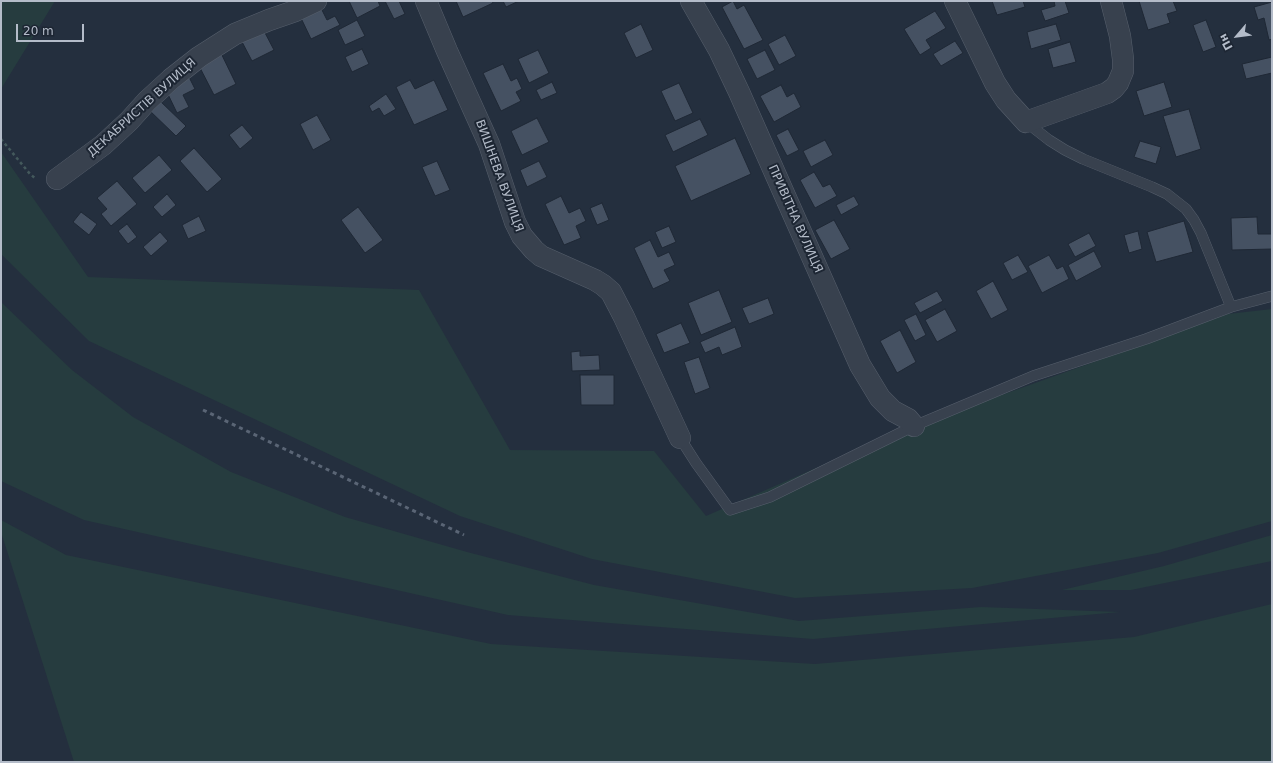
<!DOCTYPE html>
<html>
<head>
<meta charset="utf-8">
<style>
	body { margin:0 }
	#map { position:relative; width:1273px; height:763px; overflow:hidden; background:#242f3e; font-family:"DejaVu Sans",sans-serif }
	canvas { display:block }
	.frame { position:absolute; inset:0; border:2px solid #b4bcc9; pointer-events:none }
	.north { position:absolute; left:1217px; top:16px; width:40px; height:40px; -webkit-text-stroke:3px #1d2633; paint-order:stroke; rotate:242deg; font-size:11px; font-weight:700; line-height:16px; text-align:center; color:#b4bcc9 }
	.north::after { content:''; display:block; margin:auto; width:14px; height:18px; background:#b4bcc9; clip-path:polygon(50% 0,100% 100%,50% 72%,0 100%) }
	.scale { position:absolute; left:16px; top:24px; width:68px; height:18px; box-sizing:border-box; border:2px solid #b4bcc9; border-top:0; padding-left:5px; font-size:12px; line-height:14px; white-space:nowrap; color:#b4bcc9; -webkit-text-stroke:3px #1d2633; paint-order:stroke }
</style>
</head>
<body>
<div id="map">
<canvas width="1273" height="763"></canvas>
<div class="frame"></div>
<div class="north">Пн</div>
<div class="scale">20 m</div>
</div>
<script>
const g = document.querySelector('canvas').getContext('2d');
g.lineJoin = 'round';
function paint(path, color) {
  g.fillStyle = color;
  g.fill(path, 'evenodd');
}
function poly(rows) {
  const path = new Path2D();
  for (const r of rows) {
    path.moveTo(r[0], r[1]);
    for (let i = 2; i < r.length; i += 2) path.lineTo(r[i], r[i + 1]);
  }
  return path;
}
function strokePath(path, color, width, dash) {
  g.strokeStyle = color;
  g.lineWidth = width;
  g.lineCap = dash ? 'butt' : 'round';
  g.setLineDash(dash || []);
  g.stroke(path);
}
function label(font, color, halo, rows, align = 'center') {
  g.font = font + ' "DejaVu Sans",sans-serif';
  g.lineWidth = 4;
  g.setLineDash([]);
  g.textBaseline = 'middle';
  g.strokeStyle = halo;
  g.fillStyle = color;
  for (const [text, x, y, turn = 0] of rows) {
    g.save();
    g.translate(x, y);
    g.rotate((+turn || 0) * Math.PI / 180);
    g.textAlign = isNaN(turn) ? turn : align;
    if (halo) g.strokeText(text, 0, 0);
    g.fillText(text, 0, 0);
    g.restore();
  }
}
paint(poly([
	[1,1,55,1,1,89],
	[1,152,88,277,419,290,510,450,654,451,706,516,901,431,1228,314,1272,309,1272,521,1158,553,972,588,795,598,592,559,460,516,89,341,1,254],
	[1,302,72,370,133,417,231,472,345,517,467,552,594,585,799,621,981,607,1120,612,813,639,508,615,84,520,1,481],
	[1,520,66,555,491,644,815,664,1134,637,1272,604,1272,762,74,762,1,532],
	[1272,535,1272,561,1131,590,1062,590,1164,566]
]), '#263c3f');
const building = poly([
	[349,1,378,1,380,6,357,18,349,1],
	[385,1,399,1,405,14,394,19,385,1],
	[456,1,492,1,493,3,463,17,456,1],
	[503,1,519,1,506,7,503,1],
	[733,1,737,9,744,5,763,40,744,49,722,7,733,1],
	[992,1,1023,1,1025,7,997,15,992,1],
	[1054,1,1065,1,1069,13,1045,21,1041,10,1055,6,1054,1],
	[1139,1,1173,1,1177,11,1167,14,1170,23,1148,30,1139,1],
	[1272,2,1272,39,1269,40,1264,18,1258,20,1254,7,1272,2],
	[320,6,327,20,335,16,340,25,311,39,300,16,320,6],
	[935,11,946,28,926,40,931,48,920,55,904,29,935,11],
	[357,20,365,36,345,45,338,30,357,20],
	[1206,20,1216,47,1203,52,1193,25,1206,20],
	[641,24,653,50,636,58,624,33,641,24],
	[1056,24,1061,40,1031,49,1027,32,1056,24],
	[263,29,274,50,252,61,241,40,263,29],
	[785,35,796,56,779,65,768,44,785,35],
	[955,41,963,53,941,66,933,54,955,41],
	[1070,42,1076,62,1053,68,1048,49,1070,42],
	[219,49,236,84,214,95,196,60,219,49],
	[362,49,369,64,352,72,345,57,362,49],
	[538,50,549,73,529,83,518,59,538,50],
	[765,50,775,70,757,79,747,59,765,50],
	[1272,57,1272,73,1246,79,1242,64,1272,57],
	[503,64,511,81,517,78,522,89,516,92,521,101,501,111,483,73,503,64],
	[188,75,195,89,183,95,189,107,177,113,164,86,188,75],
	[410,80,415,89,434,80,448,110,414,125,396,87,410,80],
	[552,82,557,93,541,100,536,90,552,82],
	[1164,82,1172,107,1144,116,1136,91,1164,82],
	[679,83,693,113,675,121,661,91,679,83],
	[781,85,787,97,794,93,801,107,774,122,760,96,781,85],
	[386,94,396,109,384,116,379,108,372,112,369,106,386,94],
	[159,100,186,126,176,136,149,110,159,100],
	[1189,109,1201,149,1176,157,1163,116,1189,109],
	[317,115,331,140,313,150,300,124,317,115],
	[537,118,549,142,522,155,511,131,537,118],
	[700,119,708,135,673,152,665,135,700,119],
	[242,125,253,138,240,149,229,135,242,125],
	[788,129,799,150,787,156,776,135,788,129],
	[735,138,751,174,691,201,675,166,735,138],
	[825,140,833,155,811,167,803,151,825,140],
	[1140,141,1161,147,1156,164,1134,157,1140,141],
	[194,148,222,179,207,192,180,161,194,148],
	[159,155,172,170,145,193,132,178,159,155],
	[437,161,450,190,435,196,422,167,437,161],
	[539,161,547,177,527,187,520,170,539,161],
	[814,172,823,187,830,184,837,196,815,208,800,180,814,172],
	[117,181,137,204,111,226,101,214,107,209,97,198,117,181],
	[167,194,176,205,162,217,153,207,167,194],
	[561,196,569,213,580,208,586,221,576,226,581,238,564,245,545,204,561,196],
	[854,196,859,205,841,215,836,205,854,196],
	[602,203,609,220,597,225,590,208,602,203],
	[358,207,383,240,365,253,341,220,358,207],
	[81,212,97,224,89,235,73,222,81,212],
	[199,216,206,231,188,239,182,225,199,216],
	[1257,217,1258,234,1272,234,1272,249,1232,250,1231,218,1257,217],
	[834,220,850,249,831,259,815,230,834,220],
	[1184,221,1193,252,1156,262,1147,232,1184,221],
	[127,224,137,237,128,244,118,231,127,224],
	[669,226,676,242,662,248,655,232,669,226],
	[1138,231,1142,249,1129,253,1124,235,1138,231],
	[160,232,168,241,151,256,143,247,160,232],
	[1089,233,1096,246,1075,257,1068,244,1089,233],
	[650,240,658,257,669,252,675,265,664,270,670,281,653,289,634,248,650,240],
	[1094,251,1102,267,1076,281,1068,265,1094,251],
	[1018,255,1028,272,1012,280,1003,263,1018,255],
	[1049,255,1057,269,1063,266,1069,279,1042,293,1028,266,1049,255],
	[993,281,1008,310,991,319,976,291,993,281],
	[719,290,732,322,701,335,688,303,719,290],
	[937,291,943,301,920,313,914,303,937,291],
	[768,298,774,314,749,324,742,308,768,298],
	[945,309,957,331,937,342,925,320,945,309],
	[916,314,926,335,915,341,904,320,916,314],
	[681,323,690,343,664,353,656,334,681,323],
	[735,327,742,347,722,355,719,347,705,353,700,342,735,327],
	[900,330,916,362,897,373,880,341,900,330],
	[580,351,580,356,599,355,600,370,572,371,571,352,580,351],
	[699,357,710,388,695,394,684,362,699,357],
	[580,375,614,375,614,405,581,405,580,375]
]);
paint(building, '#455162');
strokePath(building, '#1f2835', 1);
const service = poly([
	[1026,122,1049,140,1065,150,1083,159,1152,187,1167,194,1186,209,1194,220,1201,233,1231,307],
	[680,438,696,463,730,510,770,497,914,426,1033,376,1146,339,1231,307,1272,296]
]);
const minor = poly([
	[426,1,447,51,489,144,515,222,522,236,534,250,541,256,595,280,603,285,611,292,624,317,680,438],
	[691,1,719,50,739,92,860,365,880,398,893,411,908,419,914,426],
	[955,1,995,83,1006,100,1026,122,1107,93,1114,88,1118,83,1123,71,1123,59,1120,36,1111,1],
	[57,179,103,145,129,121,147,101,171,79,199,57,235,34,269,20,295,11,316,1]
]);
strokePath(service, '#565f6c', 11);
strokePath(minor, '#565f6c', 22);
strokePath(poly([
	[1,139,30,174,36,179]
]), '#44595c', 2.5, [3, 3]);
strokePath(service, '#38414e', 10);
strokePath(minor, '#38414e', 21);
strokePath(poly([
	[203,410,464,535]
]), '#5a6575', 3, [4, 4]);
label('12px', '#b4bcc9', '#1d2633', [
	["ДЕКАБРИСТІВ ВУЛИЦЯ",142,108,-42],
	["ВИШНЕВА ВУЛИЦЯ",499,176,70],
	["ПРИВІТНА ВУЛИЦЯ",795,219,66]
]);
</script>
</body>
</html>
